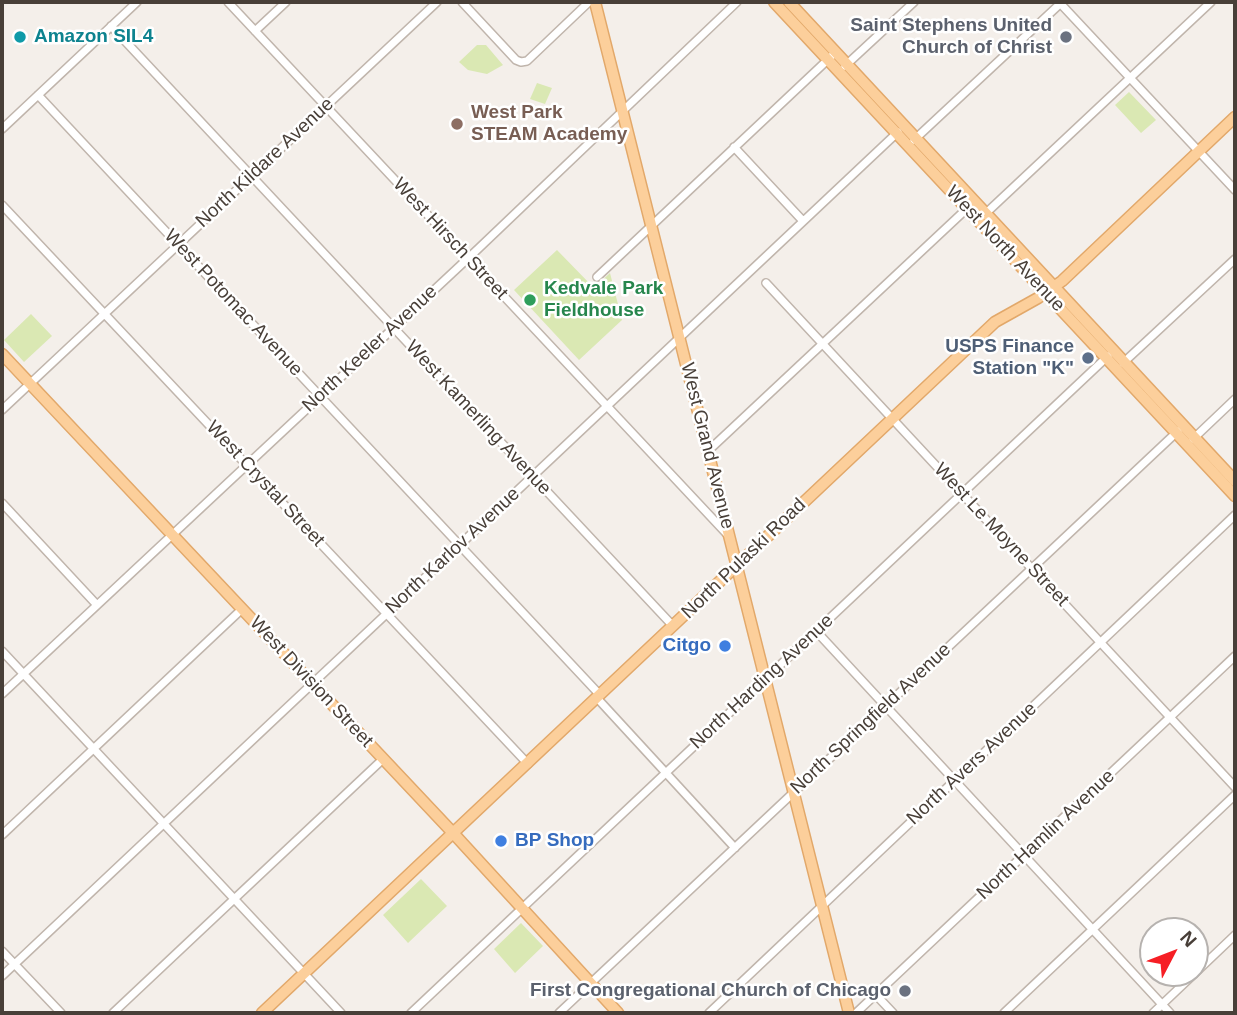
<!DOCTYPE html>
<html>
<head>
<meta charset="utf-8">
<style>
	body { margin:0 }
	#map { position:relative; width:1237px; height:1015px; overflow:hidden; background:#f4efea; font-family:Arial,sans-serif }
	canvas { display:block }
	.frame { position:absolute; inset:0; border:4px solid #483f38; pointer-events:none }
	.north { position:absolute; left:1139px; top:917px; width:70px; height:70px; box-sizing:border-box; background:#fff; border:2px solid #b6b2af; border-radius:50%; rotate:48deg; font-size:19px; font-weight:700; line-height:28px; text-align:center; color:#483f38 }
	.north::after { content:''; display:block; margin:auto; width:24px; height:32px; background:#f61f25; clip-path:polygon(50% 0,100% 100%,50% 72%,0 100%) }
</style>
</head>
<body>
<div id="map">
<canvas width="1237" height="1015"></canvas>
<div class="frame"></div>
<div class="north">N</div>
</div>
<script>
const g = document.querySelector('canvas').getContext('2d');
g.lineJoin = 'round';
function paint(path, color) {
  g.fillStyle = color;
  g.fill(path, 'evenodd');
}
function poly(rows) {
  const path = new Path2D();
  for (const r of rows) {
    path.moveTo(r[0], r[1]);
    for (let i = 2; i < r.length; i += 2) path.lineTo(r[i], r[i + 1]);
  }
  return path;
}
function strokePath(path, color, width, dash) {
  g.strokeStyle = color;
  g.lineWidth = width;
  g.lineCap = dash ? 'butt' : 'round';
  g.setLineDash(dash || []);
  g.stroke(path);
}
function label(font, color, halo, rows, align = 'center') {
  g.font = font + ' Arial,sans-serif';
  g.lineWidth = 5;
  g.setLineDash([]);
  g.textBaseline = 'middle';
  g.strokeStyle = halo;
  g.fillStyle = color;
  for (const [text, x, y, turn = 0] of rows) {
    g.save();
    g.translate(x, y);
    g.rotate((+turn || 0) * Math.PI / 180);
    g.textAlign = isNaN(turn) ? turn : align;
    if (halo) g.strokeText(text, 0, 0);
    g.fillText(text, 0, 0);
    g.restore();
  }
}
paint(poly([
	[477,45,486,45,503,65,487,74,468,70,459,62],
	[537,83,552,88,545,104,530,99],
	[1129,92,1156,120,1141,133,1115,105],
	[557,250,594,288,610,273,622,320,579,360,514,290],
	[31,314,52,336,24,362,4,340],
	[421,879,447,906,408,943,383,915],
	[521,923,543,946,515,973,494,949]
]), '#dae8b3');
const minor = poly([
	[228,2,727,534],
	[462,2,516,60,521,62,527,61,589,2],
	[1059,2,1235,190],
	[111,26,673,626],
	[255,31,286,2],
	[845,66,914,2],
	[38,95,600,695],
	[2,129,137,2],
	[914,140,1062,2],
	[734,147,803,221],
	[2,205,528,764],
	[984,215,1211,2],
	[597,277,836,52],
	[766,283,1235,787],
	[1123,363,1235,259],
	[2,410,437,2],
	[1193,439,1235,399],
	[708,451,975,201],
	[2,503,97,605],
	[816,631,1170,1013],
	[2,651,341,1013],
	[2,694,479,248,737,2],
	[597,698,735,848],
	[2,835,242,609],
	[2,951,61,1013],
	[2,976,898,132],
	[876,995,893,1013],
	[113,1013,383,759],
	[411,1013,1108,356],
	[559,1013,1178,431],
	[709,1013,1235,515],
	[856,1013,1235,656],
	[1004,1013,1235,795],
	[1153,1013,1235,935]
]);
const major = poly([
	[595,2,849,1013],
	[774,2,1235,496],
	[789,2,1235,481],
	[2,354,454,834,618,1013],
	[262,1013,995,322,1038,298,1062,281,1235,117]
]);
strokePath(minor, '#c0b5ac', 10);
strokePath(major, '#e2a86a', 13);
strokePath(minor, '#fff', 7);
strokePath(major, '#fccf9b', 10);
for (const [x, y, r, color] of [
	[20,37,7,"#0f9aa8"],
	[1066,37,7,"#6b7280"],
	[457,124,7,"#8d6e63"],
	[530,300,7,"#2e9e5b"],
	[1088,358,7,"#5c6f8a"],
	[725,646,7,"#3f7fe0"],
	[501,841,7,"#3f7fe0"],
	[905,991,7,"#6b7280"]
]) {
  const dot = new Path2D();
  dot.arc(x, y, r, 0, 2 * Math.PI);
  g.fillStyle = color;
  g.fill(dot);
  strokePath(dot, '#fff', 2.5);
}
label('bold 19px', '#5b616d', '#fff', [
	["Saint Stephens United",1052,26],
	["Church of Christ",1052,48],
	["First Congregational Church of Chicago",891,991]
], 'right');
label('bold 19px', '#0d838f', '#fff', [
	["Amazon SIL4",34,37]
], 'left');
label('bold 19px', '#785e54', '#fff', [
	["West Park",471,113],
	["STEAM Academy",471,135]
], 'left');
label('19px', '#483f38', '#fff', [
	["North Kildare Avenue",265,163,-43],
	["West Hirsch Street",450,239,47],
	["West North Avenue",1005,249,47],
	["West Potomac Avenue",233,303,47],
	["North Keeler Avenue",370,349,-43],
	["West Kamerling Avenue",478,418,47],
	["West Grand Avenue",707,446,76],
	["West Crystal Street",265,484,47],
	["West Le Moyne Street",1001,535,47],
	["North Karlov Avenue",453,551,-43],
	["North Pulaski Road",744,559,-44],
	["West Division Street",311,682,47],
	["North Harding Avenue",762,682,-43],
	["North Springfield Avenue",871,719,-43],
	["North Avers Avenue",972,764,-43],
	["North Hamlin Avenue",1046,835,-43]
]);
label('bold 19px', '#27864d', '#fff', [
	["Kedvale Park",544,289],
	["Fieldhouse",544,311]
], 'left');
label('bold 19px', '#4e5e75', '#fff', [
	["USPS Finance",1074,347],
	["Station \"K\"",1074,369]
], 'right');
label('bold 19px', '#366cbe', '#fff', [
	["Citgo",711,646],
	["BP Shop",515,841,"left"]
], 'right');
</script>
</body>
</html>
